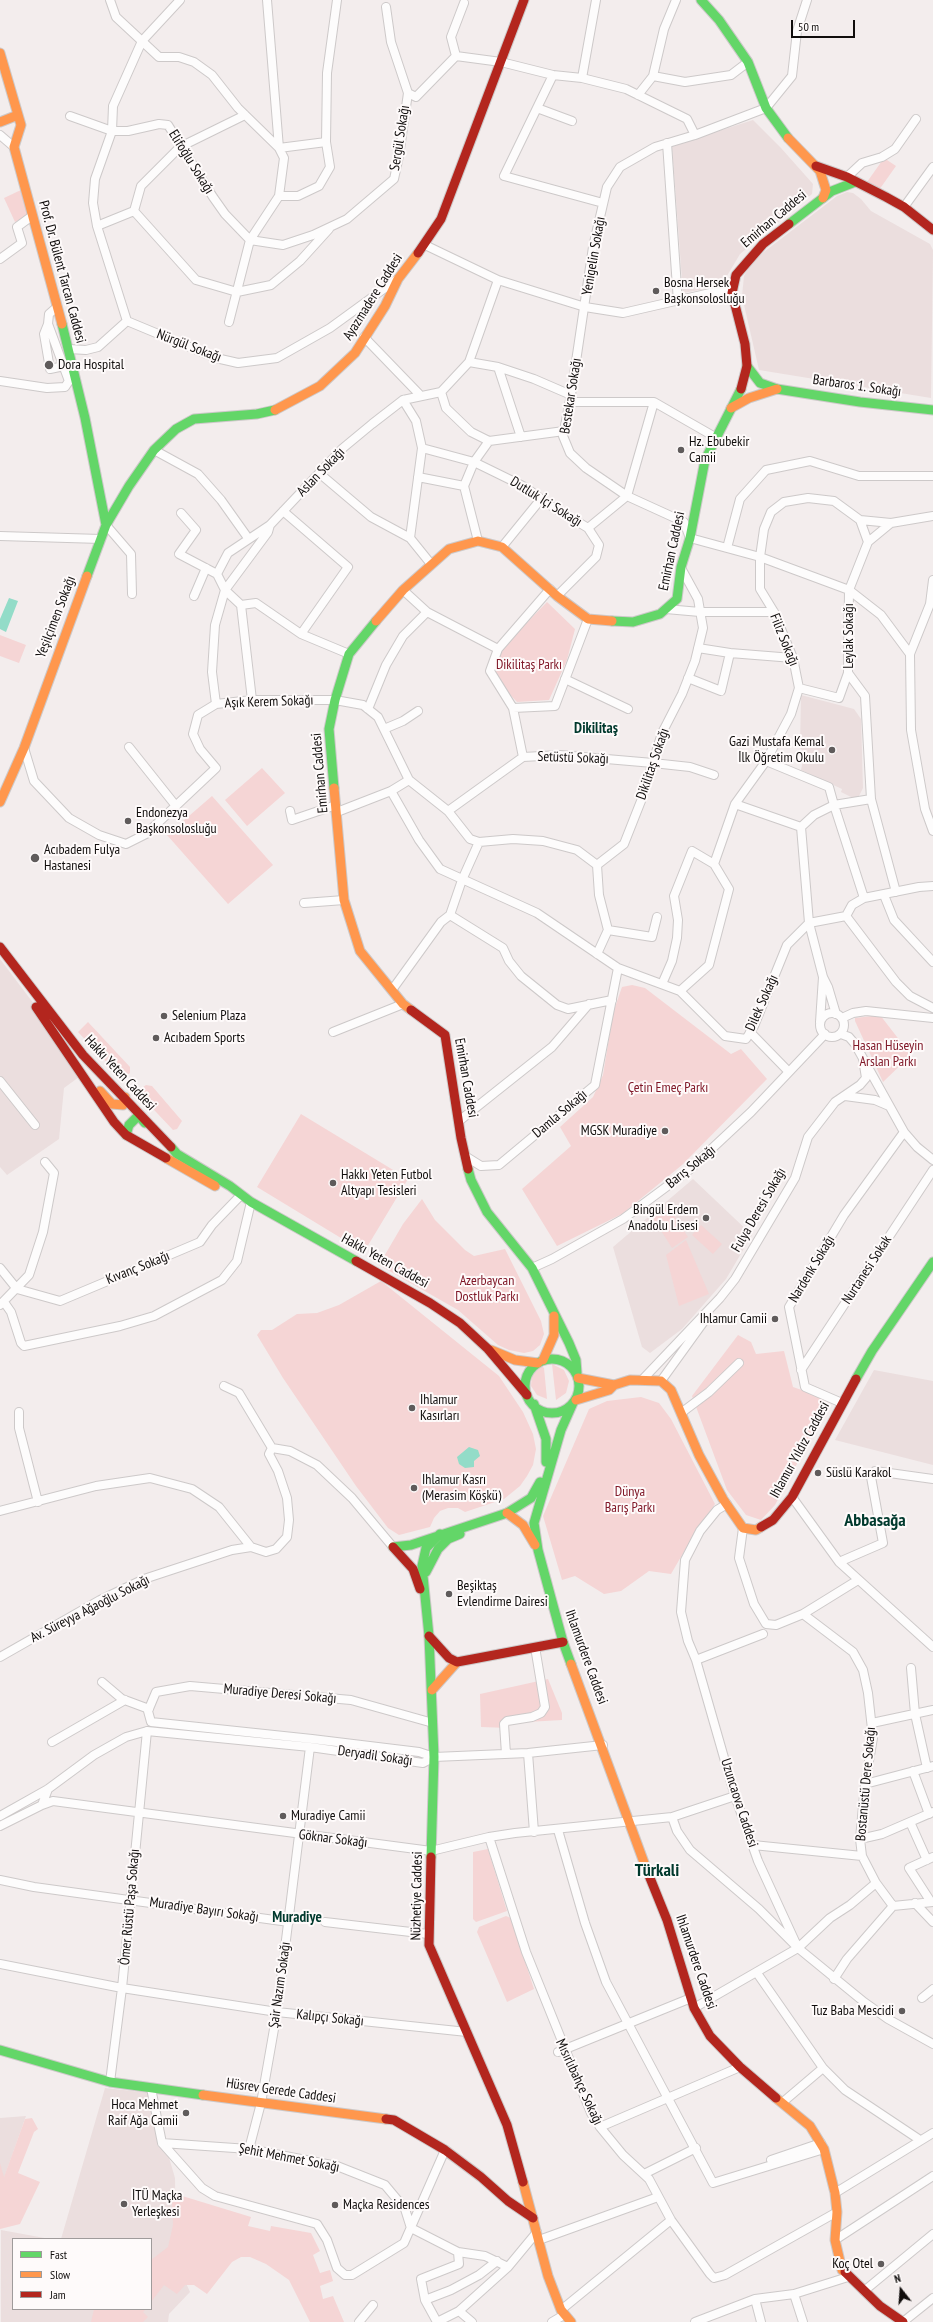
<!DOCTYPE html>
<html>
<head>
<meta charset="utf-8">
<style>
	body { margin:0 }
	#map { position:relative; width:933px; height:2322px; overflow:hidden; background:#f3eded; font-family:"PT Sans Narrow",sans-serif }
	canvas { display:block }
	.legend { position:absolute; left:12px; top:2238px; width:140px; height:72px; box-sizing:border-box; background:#fefafa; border:1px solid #9f9b9b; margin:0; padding:5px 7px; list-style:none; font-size:12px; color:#100d0c }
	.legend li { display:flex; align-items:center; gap:8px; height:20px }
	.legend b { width:20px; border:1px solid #9f9b9b }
	.north { position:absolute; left:881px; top:2270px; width:40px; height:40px; -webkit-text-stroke:3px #fefafa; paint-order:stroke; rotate:343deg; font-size:11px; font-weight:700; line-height:16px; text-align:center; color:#100d0c }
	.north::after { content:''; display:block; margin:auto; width:14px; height:18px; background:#100d0c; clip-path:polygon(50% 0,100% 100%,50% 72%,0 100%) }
	.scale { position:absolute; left:791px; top:20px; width:64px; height:18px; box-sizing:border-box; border:2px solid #100d0c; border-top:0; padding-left:5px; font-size:12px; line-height:14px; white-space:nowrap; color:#100d0c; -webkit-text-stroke:3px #fefafa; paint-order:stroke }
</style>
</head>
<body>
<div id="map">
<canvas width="933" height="2322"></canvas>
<ul class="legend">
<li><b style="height:5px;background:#63d668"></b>Fast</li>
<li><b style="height:5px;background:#ff974d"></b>Slow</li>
<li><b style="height:5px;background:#b3261e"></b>Jam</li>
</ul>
<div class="north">N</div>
<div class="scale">50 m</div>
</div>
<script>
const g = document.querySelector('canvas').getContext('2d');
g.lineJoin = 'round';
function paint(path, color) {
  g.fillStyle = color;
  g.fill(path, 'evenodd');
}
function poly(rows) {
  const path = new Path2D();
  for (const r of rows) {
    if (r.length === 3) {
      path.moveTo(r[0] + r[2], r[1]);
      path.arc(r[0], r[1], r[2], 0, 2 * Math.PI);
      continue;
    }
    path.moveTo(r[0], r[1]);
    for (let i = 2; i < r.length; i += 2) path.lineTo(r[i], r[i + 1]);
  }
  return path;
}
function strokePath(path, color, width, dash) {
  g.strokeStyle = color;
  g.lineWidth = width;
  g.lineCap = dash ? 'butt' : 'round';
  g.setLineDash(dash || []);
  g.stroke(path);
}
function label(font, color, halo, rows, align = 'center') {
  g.font = font + ' "PT Sans Narrow",sans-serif';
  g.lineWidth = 4;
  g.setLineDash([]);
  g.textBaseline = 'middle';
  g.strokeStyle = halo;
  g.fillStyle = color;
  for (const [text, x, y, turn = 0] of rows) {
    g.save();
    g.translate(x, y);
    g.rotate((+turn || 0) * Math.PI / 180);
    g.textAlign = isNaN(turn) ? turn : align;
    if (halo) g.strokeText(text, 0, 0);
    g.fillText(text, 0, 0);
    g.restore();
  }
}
paint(poly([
	[753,120,781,148,813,184,812,194,740,254,721,286,683,293,672,146],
	[847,192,853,193,861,199,871,211,930,244,933,250,931,398,759,370,742,296,744,276,752,261,837,196],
	[801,695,854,709,861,719,863,788,857,800,841,792,842,789,801,770,805,753,800,748],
	[0,959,40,1012,79,1077,64,1088,59,1139,7,1175,0,1167],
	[693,1179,752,1235,726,1279,682,1329,650,1353,642,1347,613,1247],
	[874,1370,933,1381,933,1465,835,1440],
	[105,2088,150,2093,175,2178,176,2261,190,2292,169,2314,168,2322,1,2322,1,2230,50,2239,13,2239,13,2309,151,2309,151,2239,61,2239],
	[26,2116,4,2178,0,2215,0,2118]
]), '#ebdede');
paint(poly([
	[884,158,896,166,879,190,867,182],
	[23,189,31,214,15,222,4,198],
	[547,602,575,629,567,660,549,700,517,702,495,679,499,651],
	[0,635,26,645,19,663,0,656],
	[262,768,285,793,247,826,225,800],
	[212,796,273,865,228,904,167,835],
	[632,985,645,988,731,1054,741,1049,767,1079,682,1165,622,1214,557,1246,522,1189,571,1146,560,1127,593,1097,603,1075,613,1013,622,987],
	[880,1015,911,1055,883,1082,855,1021,855,1018],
	[88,1022,130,1067,130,1073,126,1076,122,1076,116,1072,78,1032],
	[146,1085,152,1086,182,1121,177,1129,173,1130,140,1095,139,1090],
	[301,1114,408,1179,364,1252,257,1187],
	[422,1199,435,1220,465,1250,474,1256,505,1249,541,1321,544,1334,540,1345,533,1351,524,1353,509,1350,498,1345,458,1310,379,1265,403,1224],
	[669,1208,688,1237,672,1248,653,1218],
	[701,1225,722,1244,713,1254,692,1235],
	[686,1240,709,1294,679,1306,666,1255],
	[381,1281,499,1376,523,1412,533,1434,536,1449,533,1465,527,1476,520,1486,504,1499,465,1512,458,1508,448,1508,440,1511,434,1518,430,1527,399,1535,388,1528,356,1486,283,1378,257,1335,261,1330,272,1330,297,1314,317,1313,339,1305],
	[738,1335,751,1342,756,1354,784,1351,793,1387,813,1394,829,1403,775,1505,761,1520,746,1515,727,1490,692,1396],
	[552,1364,564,1370,569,1381,566,1393,556,1400],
	[541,1365,544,1368,547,1399,537,1395,531,1386,532,1375],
	[641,1397,659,1403,671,1419,715,1504,696,1531,671,1574,649,1571,621,1591,604,1594,575,1576,562,1580,543,1516,589,1409,607,1401],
	[548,1679,562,1713,562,1720,509,1723,509,1728,481,1727,480,1694],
	[488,1849,507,1911,476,1922,473,1919,473,1852],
	[506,1916,511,1918,534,1989,507,2002,477,1932,479,1927],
	[32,2118,38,2129,34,2132,18,2173,40,2182,20,2224,0,2229,0,2163,4,2177,25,2119],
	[179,2195,251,2217,248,2226,270,2231,271,2226,311,2233,320,2251,313,2255,320,2273,330,2270,333,2281,320,2286,323,2299,333,2296,344,2322,310,2322,289,2280,266,2264,250,2257,241,2257,232,2262,207,2294,194,2285,185,2285,177,2294,164,2285,151,2302,151,2260,168,2247,173,2225,172,2199],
	[94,2309,146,2309,143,2312,148,2317,143,2322,91,2322]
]), '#f5d5d5');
paint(poly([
	[9,598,18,601,6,632,0,629,0,619],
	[469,1447,478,1450,480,1456,474,1461,474,1467,465,1468,459,1464,457,1457]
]), '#93dcc8');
const street = poly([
	[110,0,116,17,159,57,179,57,194,62,212,75,238,108,279,148,326,142],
	[267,0,279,148,284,158,279,196],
	[807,0,797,31,792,76,766,108,695,135,655,147,620,167,607,187,593,247,571,395,563,436,570,453,586,468,627,496,684,522,690,538,760,557,849,590,881,615,910,654],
	[456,56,451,37,464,3],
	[553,75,504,176,603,203],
	[653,76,685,82,731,75,748,62],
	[582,78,596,0],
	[408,93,416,97,456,56,501,62,553,75,582,78,626,89,687,119,695,135],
	[638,95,653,76,664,29,676,0],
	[537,108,572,121],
	[70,116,112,131,128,131,159,124,168,125,213,197,225,214,250,240,283,245,313,235,347,219,394,179,399,156,408,93,391,42,386,7],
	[0,135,14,147],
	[667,143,678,302],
	[847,177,862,163,882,157,895,149,916,119],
	[904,207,933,167],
	[134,211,141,186,180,147,245,115],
	[97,226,134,211,196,280,237,292,271,285,300,261,329,229],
	[425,245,498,280,585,307,623,313,732,288],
	[0,259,22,243,17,227,32,216],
	[127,321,97,226,93,203,95,179,112,131,113,106,142,41,180,0],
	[127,321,216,358,238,363,277,358,330,328,396,280],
	[229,322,250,240,279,196,298,196,319,186,330,167,326,142,327,73,337,0],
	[48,324,44,334,50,369,64,366],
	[364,337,421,396],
	[69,349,86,350,98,347,127,321],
	[469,362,498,367,534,379,571,395],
	[498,367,521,437],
	[0,381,47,388,65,387,69,381,48,324,49,314,57,307],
	[403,400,416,421,422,448,410,538],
	[570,402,654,402,715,437],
	[489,441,471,432,446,408,441,392,469,362,498,280],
	[422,448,474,462,525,487,548,504,588,528,599,545,596,557,557,596],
	[154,450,198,474,221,500,248,538],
	[319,473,371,517,410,538,431,564],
	[418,477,464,486],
	[283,511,348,567,301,634],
	[181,513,196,530,179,554,217,574],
	[860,520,891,523],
	[106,525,131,554,132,594],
	[588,528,627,496,654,402],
	[0,536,101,539],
	[478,541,464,486,474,462,489,441,564,431],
	[868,542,849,590,848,673,865,696,871,799,896,892],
	[502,547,541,499],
	[727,548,740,499,766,470,810,461,859,476,933,476],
	[217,574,228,553,270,525,343,448,372,424,403,400,441,392],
	[217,574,225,590,241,605,256,603,301,634,349,654],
	[933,580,930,604,910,654,911,730,925,809,933,831],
	[403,590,427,612,498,649],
	[194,596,206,568],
	[241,605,252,700],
	[666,609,700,612,774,612],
	[698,648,730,653,793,658],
	[688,678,721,691,730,653],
	[565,679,628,709],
	[799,688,839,698,848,673],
	[216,704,212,672,215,625,225,590,268,532,270,525],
	[513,708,555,706,588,619],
	[368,709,386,665,403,636,427,612],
	[384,729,403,721,418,711],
	[129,747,176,806],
	[24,748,34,781,69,818,99,835,126,844,146,834,216,768,200,749,193,734,198,715,216,704,252,700,335,700,363,705,378,717,409,780,448,811,470,839,479,842,513,839,543,841,577,850,597,865],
	[523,757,513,708,490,671,498,649,550,589],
	[766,761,829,787,834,805,871,799],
	[391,791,419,840,440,869,537,913,618,968,680,991,725,1036,746,1039,754,1026,787,945,809,923],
	[735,804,801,827],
	[290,811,292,820,336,805],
	[448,811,523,757,560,755,653,763,690,767,714,775],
	[337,812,391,791,409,780],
	[884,895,894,920,933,962],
	[304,903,344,900],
	[450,915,503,948,509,961,521,976,557,1005,568,1009,612,1000],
	[846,916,896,982,910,996,933,1008],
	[846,916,852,905,864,898,919,887,933,886],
	[809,923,846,916],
	[608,930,652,937,657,917],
	[597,954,608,930,599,895,597,865,624,844,641,801,662,733,682,694,695,661,703,628,698,599,681,568],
	[662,984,672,961,677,938,678,920,674,896,692,851,714,864],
	[392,990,441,922,450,915,462,880,479,842],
	[680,991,709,965,729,889,714,864,735,804,766,761,791,714,799,688,793,658,774,612,760,589,760,557,764,529,771,512,784,502,808,498,834,501,860,520,868,542,891,523,933,516],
	[832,1025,12],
	[836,1014,828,987,823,977,809,923,801,827,814,815,834,805,864,898],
	[842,1018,853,1013,866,1011,933,1018],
	[820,1022,823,977],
	[333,1032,403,1004],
	[750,1032,789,1072],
	[841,1034,849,1037,855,1044,904,1132,917,1147,933,1160],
	[0,1081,35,1125],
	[845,1096,875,1100,889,1106],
	[459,1121,552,1047,589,1004],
	[465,1156,481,1166,499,1165,595,1085,618,968],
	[0,1268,17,1289],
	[532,1268,552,1259,623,1219,689,1170,751,1112,825,1034],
	[17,1289,60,1301,141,1267,200,1242,212,1225,241,1195],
	[4,1302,11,1312,21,1343,24,1346,120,1326,154,1316,222,1280,237,1261,251,1202],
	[0,1305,29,1275,43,1232,54,1173,45,1162],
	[801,1370,933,1170],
	[643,1379,720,1298,735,1279,795,1178,808,1137,835,1102,860,1085,866,1078,863,1059],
	[661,1381,705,1320],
	[224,1386,239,1393,272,1448],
	[842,1403,805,1387,789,1307,844,1215,904,1132],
	[19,1412,19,1428,38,1502],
	[681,1413,709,1392,739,1363],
	[792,1497,839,1562,933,1647],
	[727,1504,717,1510,700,1531,685,1560,681,1612,688,1641,696,1660,735,1796,758,1861,798,1948,864,2002,888,2019,933,2044],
	[0,1511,96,1486,150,1478,192,1489,219,1507,251,1547,266,1552,276,1549,287,1537,289,1520,287,1498,278,1471,269,1454,272,1448,290,1451,317,1465,352,1498,393,1547],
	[743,1528,739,1558,754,1604,766,1624,776,1625,803,1614,858,1580],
	[839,1562,883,1543,871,1477,875,1471,933,1479],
	[803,1614,853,1652,863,1670,868,1693,873,1738,865,1784,860,1839,862,1856,876,1883,893,1906,933,1902],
	[0,1657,100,1600,144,1579,232,1550,251,1547],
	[696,1660,763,1634],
	[911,1668,915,1714,927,1768],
	[102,1682,122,1699,149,1709],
	[433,1723,351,1700,190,1686,156,1692,148,1711,151,1722,312,1739,419,1752,434,1757,528,1753,603,1745],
	[872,1723,933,1710],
	[52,1742,125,1700],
	[528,1753,534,1832],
	[506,1754,504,1724,507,1721,532,1717,541,1713,545,1707,535,1647],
	[913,1771,929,1814],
	[865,1784,933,1766],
	[42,1805,53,1801,431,1851,489,1837,515,1833,672,1817,735,1796],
	[0,1816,48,1789,94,1755,126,1737,147,1731,310,1747,423,1763,434,1757],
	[672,1817,677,1831,690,1850,759,1909,795,1945],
	[910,1822,927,1860],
	[0,1826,42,1805,48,1789],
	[558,1830,585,1923,606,1982,713,2183,824,2149],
	[489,1837,526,1952,591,2113,600,2127,623,2155,649,2179,671,2220,710,2274,714,2278,725,2275,837,2212],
	[860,1839,882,1834,933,1812],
	[753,1845,862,1856],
	[0,1880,34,1887,289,1922],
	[931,1902,909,1868,933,1857],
	[915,1903,933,1922],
	[325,1922,428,1934],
	[0,1964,122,1988,277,2012,467,2032],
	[757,1973,823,2068,845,2090,920,2140],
	[834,1979,847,1959,893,1906],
	[922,1998,933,1989],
	[694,2008,798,1948,830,1918,850,1905,876,1883],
	[558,2052,691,1998],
	[110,2082,122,1988,147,1731],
	[151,2088,162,2143,202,2188,215,2196,317,2224,327,2240,337,2268,345,2275,352,2275,404,2243,445,2150],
	[783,2102,823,2068],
	[600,2127,740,2067],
	[162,2143,249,2149,337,2166,385,2185,405,2209,411,2228,458,2252,485,2256,508,2267],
	[249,2149,261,2103,277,2012,310,1747],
	[771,2160,821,2143],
	[644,2174,696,2148],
	[835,2193,933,2133],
	[539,2240,658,2197],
	[835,2240,933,2176],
	[864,2291,933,2234],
	[794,2294,803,2322],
	[755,2299,761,2322],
	[425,2300,451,2290,479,2275,497,2261],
	[561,2310,671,2220],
	[459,2311,472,2322],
	[359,2322,373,2305],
	[437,2322,459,2311,508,2267,537,2232],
	[437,2322,425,2300,421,2279,459,2264,458,2252],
	[552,2322,564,2315],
	[695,2322,755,2299,794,2294,848,2277],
	[903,2322,933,2298]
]);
const fast = poly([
	[701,0,719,20,748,62,766,108,788,138],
	[789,224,832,191,855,182],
	[62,324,85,418,106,525],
	[747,366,760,383,777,389,860,402,933,410],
	[87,576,106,525,129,486,154,450,176,429,194,419,257,414,275,410],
	[612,621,633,622,660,614,677,599,681,567,690,538,705,460,741,389],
	[334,788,329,729,335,700,349,654,376,621],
	[126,1135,129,1125,137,1117,140,1117,145,1123],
	[171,1147,177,1154,230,1186,251,1202,356,1261],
	[468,1169,471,1180,487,1212,532,1268,569,1343,576,1360,577,1373],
	[552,1386,27],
	[856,1379,872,1351,933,1262],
	[534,1404,546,1439,546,1462],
	[393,1547,411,1545,507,1513,531,1498,540,1482],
	[426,1572,438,1549,448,1539,460,1534],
	[571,1664,563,1642,538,1550,534,1523,561,1430,573,1403],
	[431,1857,434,1757,429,1636,422,1566,426,1548,440,1534],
	[0,2050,110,2082,203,2095]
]);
const slow = poly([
	[0,53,21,125,14,147,62,324],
	[0,122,18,115],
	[788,138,820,171,826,190,823,198],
	[731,408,749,398,777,389],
	[275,410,320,386,355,353,385,306,398,279,418,253],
	[376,621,403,590,449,549,478,541,502,547,557,596,588,619,612,621],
	[334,788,344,900,360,951,403,1004,411,1010],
	[0,802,24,748,87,576],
	[100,1091,112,1104,123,1105,125,1097],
	[166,1158,215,1186],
	[491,1350,515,1360,538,1363],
	[543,1360,554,1335,554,1316],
	[578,1378,614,1385],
	[576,1400,609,1390,614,1385,630,1380,661,1381,671,1390,699,1455,723,1499,743,1528,756,1530,761,1527],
	[507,1513,523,1525,535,1545],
	[571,1664,646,1868],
	[432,1690,457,1662],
	[203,2095,386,2119],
	[776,2098,810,2126,824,2149,835,2193,837,2212,835,2240,842,2270,845,2272],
	[523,2182,548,2276,561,2310,571,2322]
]);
const jam = poly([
	[816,166,847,177,886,197,904,207,933,230],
	[418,253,441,219,524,0],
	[741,389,747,366,745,344,732,293,736,275,763,244,789,224],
	[0,947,83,1055,171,1147],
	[36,1007,114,1122,126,1135,166,1158],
	[411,1010,445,1035,461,1138,468,1169],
	[356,1261,430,1303,460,1323,488,1349,527,1395],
	[761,1527,773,1520,792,1497,856,1379],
	[393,1547,413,1569,420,1589],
	[429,1636,449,1658,457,1662],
	[457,1662,563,1642],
	[431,1857,429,1945,507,2125,523,2182],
	[646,1868,667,1920,694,2008,710,2036,740,2067,776,2098],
	[386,2119,394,2120,445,2150,481,2177,508,2201,533,2218],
	[845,2272,880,2306,903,2322]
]);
strokePath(street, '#cdc9c9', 10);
strokePath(fast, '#cdc9c9', 11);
strokePath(slow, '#cdc9c9', 11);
strokePath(jam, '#cdc9c9', 11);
strokePath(street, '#fdfcfc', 8);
strokePath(fast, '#63d668', 9);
strokePath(slow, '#ff974d', 9);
strokePath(jam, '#b3261e', 9);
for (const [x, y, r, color] of [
	[656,291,4,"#5f5b5b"],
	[49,365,5,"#5f5b5b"],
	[681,450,4,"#5f5b5b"],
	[832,750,4,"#5f5b5b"],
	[128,821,4,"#5f5b5b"],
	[35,858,5,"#5f5b5b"],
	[164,1016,4,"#5f5b5b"],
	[156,1038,4,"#5f5b5b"],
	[665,1131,4,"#5f5b5b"],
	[333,1183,4,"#5f5b5b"],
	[706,1218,4,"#5f5b5b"],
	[775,1319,4,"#5f5b5b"],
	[412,1408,4,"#5f5b5b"],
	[818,1473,4,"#5f5b5b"],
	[414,1488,4,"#5f5b5b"],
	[449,1594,4,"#5f5b5b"],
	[283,1816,4,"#5f5b5b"],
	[902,2011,4,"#5f5b5b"],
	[186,2113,4,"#5f5b5b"],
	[124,2204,4,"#5f5b5b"],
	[335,2205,4,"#5f5b5b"],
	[881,2264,4,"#5f5b5b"]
]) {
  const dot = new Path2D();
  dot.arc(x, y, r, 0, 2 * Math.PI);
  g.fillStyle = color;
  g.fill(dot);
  strokePath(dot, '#fefafa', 1.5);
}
label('14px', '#100d0c', '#fefafa', [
	["Sergül Sokağı",400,138,-81],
	["Elifoğlu Sokağı",191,162,58],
	["Emirhan Caddesi",774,219,-40],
	["Yenigelin Sokağı",594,256,-80],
	["Prof. Dr. Bülent Tarcan Caddesi",62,272,75],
	["Ayazmadere Caddesi",373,297,-58],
	["Nürgül Sokağı",189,346,21],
	["Barbaros 1. Sokağı",857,386,8],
	["Bestekar Sokağı",571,396,-81],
	["Aslan Sokağı",321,472,-46],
	["Dutluk İçi Sokağı",546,502,32],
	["Emirhan Caddesi",672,551,-78],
	["Yeşilçimen Sokağı",56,617,-69],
	["Leylak Sokağı",849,636,-90],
	["Filiz Sokağı",784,640,68],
	["Aşık Kerem Sokağı",269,702,-2],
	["Setüstü Sokağı",573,758,2],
	["Dikilitaş Sokağı",653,764,-71],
	["Emirhan Caddesi",320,773,-95],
	["Dilek Sokağı",762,1003,-66],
	["Hakkı Yeten Caddesi",120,1073,47],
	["Emirhan Caddesi",466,1078,80],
	["Damla Sokağı",560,1114,-40],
	["Barış Sokağı",691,1167,-39],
	["Fulya Deresi Sokağı",759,1210,-60],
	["Hakkı Yeten Caddesi",385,1261,29],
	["Kıvanç Sokağı",138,1268,-22],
	["Nardenk Sokağı",812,1269,-59],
	["Nurtanesi Sokak",867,1270,-57],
	["Ihlamur Yıldız Caddesi",800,1450,-61],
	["Av. Süreyya Ağaoğlu Sokağı",90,1609,-27],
	["Ihlamurdere Caddesi",586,1657,70],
	["Muradiye Deresi Sokağı",280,1694,5],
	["Deryadil Sokağı",375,1756,8],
	["Bostanüstü Dere Sokağı",866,1784,-85],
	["Uzuncaova Caddesi",739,1803,72],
	["Göknar Sokağı",333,1839,7],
	["Nüzhetiye Caddesi",417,1896,-89],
	["Ömer Rüstü Paşa Sokağı",130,1907,-85],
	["Muradiye Bayırı Sokağı",204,1910,8],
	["Ihlamurdere Caddesi",696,1962,71],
	["Şair Nazım Sokağı",280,1985,-82],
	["Kalıpçı Sokağı",330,2018,6],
	["Mısırlıbahçe Sokağı",579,2082,65],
	["Hüsrev Gerede Caddesi",281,2091,8],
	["Şehit Mehmet Sokağı",289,2158,11]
]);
label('14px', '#100d0c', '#fefafa', [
	["Bosna Hersek",664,283],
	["Başkonsolosluğu",664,299],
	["Dora Hospital",58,365],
	["Hz. Ebubekir",689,442],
	["Camii",689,458],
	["Gazi Mustafa Kemal",824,742,"right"],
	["İlk Öğretim Okulu",824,758,"right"],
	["Endonezya",136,813],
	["Başkonsolosluğu",136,829],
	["Acıbadem Fulya",44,850],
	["Hastanesi",44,866],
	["Selenium Plaza",172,1016],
	["Acıbadem Sports",164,1038],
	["MGSK Muradiye",657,1131,"right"],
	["Hakkı Yeten Futbol",341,1175],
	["Altyapı Tesisleri",341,1191],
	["Bingül Erdem",698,1210,"right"],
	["Anadolu Lisesi",698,1226,"right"],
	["Ihlamur Camii",767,1319,"right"],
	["Ihlamur",420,1400],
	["Kasırları",420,1416],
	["Süslü Karakol",826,1473],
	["Ihlamur Kasrı",422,1480],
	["(Merasim Köşkü)",422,1496],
	["Beşiktaş",457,1586],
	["Evlendirme Dairesi",457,1602],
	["Muradiye Camii",291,1816],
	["Tuz Baba Mescidi",894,2011,"right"],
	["Hoca Mehmet",178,2105,"right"],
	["Raif Ağa Camii",178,2121,"right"],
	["İTÜ Maçka",132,2196],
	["Yerleşkesi",132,2212],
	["Maçka Residences",343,2205],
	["Koç Otel",873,2264,"right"]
], 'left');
label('14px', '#801828', '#fefafa', [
	["Dikilitaş Parkı",529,665],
	["Hasan Hüseyin",888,1046],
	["Arslan Parkı",888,1062],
	["Çetin Emeç Parkı",668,1088],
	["Azerbaycan",487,1281],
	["Dostluk Parkı",487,1297],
	["Dünya",630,1492],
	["Barış Parkı",630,1508]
]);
label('bold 15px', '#00392d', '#fefafa', [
	["Dikilitaş",596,729],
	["Muradiye",297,1918]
]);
label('bold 18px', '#00392d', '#fefafa', [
	["Abbasağa",875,1521],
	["Türkali",657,1871]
]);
</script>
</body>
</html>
